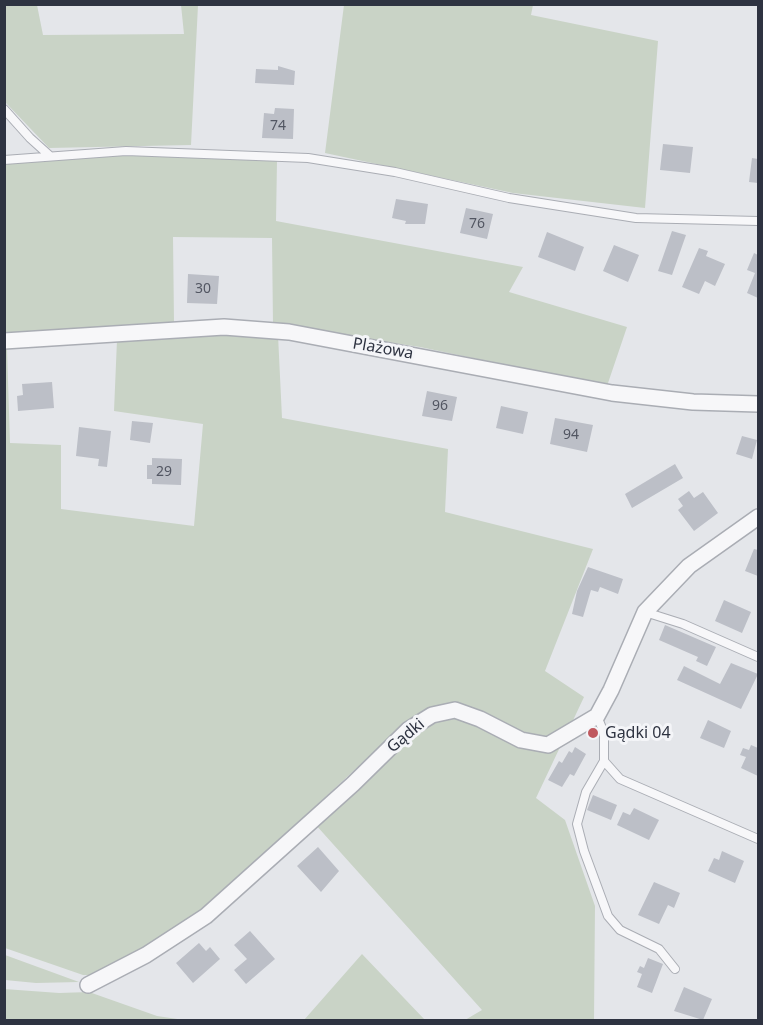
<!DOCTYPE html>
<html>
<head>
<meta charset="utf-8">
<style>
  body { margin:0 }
  #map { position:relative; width:763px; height:1025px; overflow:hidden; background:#e4e6ea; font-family:"Noto Sans",sans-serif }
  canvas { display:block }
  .frame { position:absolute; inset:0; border:6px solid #2e3341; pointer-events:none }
</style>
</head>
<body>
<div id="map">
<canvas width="763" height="1025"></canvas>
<div class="frame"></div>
</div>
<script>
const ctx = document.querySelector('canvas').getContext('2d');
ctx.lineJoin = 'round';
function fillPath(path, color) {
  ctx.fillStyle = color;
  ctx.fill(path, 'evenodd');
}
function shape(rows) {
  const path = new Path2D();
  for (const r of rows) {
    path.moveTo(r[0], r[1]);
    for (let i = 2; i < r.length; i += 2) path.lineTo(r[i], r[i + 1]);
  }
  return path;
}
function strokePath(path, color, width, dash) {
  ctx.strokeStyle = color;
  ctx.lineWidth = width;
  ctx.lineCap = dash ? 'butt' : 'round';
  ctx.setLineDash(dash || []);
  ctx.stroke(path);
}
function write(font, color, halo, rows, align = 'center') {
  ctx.font = font + ' "Noto Sans",sans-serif';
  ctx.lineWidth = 6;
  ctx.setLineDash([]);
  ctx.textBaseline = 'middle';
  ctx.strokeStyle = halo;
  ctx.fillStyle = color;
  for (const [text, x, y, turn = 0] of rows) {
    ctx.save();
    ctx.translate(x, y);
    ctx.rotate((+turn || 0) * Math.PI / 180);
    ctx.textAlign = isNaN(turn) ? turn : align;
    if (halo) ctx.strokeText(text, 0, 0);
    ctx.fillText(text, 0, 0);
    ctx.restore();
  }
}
fillPath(shape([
  [4,5,37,5,43,35,184,34,181,5,198,5,191,145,49,148,5,102],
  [344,5,533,5,531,15,658,41,645,208,513,193,325,153],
  [145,154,266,157,277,161,276,221,523,267,509,292,627,327,607,386,420,347,273,325,272,238,173,237,174,322,5,334,5,164],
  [218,333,278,335,282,418,448,449,445,512,593,549,545,671,584,697,568,731,538,740,486,717,427,711,406,722,202,912,136,955,91,975,83,975,5,948,5,349,7,349,10,443,61,445,61,509,194,526,203,424,114,411,117,340],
  [442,718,460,718,521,748,541,749,561,745,536,798,565,820,595,906,594,1020,465,1020,482,1010,315,824,400,744,423,727],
  [362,954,425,1020,304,1020],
  [5,955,79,982,36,983,5,980],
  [4,989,59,993,89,992,157,1016,184,1020,5,1020]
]), '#c9d3c6');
fillPath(shape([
  [278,66,295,71,294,85,255,83,256,69,278,70],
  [275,108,294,109,293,139,262,138,264,113,274,114],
  [663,144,693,147,690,173,660,170],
  [752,158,758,159,758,183,749,182],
  [396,199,428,204,425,224,405,224,406,221,392,218],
  [466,208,493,214,487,239,460,233],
  [672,231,686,235,672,275,658,271],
  [547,232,584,247,575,271,538,257],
  [614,245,639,255,628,282,603,271],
  [699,248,708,251,706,256,725,264,715,286,705,281,699,294,682,287],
  [754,253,758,255,758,298,747,293,755,273,747,270],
  [188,274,219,276,217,304,187,303],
  [52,382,54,408,18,411,17,396,23,395,22,384],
  [427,391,457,397,452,421,422,416],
  [501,406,528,412,523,434,496,428],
  [555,418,593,425,587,452,550,444],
  [132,421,153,423,150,443,130,440],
  [79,427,111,431,107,467,98,466,99,459,76,456],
  [742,436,757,440,752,459,736,454],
  [152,458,182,459,181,485,152,484,152,479,147,479,147,465,152,465],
  [675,464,683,478,632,508,625,494],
  [689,491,694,498,703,492,718,513,694,531,678,510,683,506,678,499],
  [754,549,758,550,758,576,745,571],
  [588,567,623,579,618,594,600,587,598,592,591,590,583,617,572,614,577,591],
  [724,600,751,612,742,633,715,621],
  [665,625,716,647,707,666,696,661,698,657,659,640],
  [731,663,758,674,741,709,677,680,684,666,720,684],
  [708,720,731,731,724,748,700,738],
  [751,745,758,748,758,776,741,768,746,757,740,755,743,748,749,750],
  [575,747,586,754,574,776,570,774,562,787,548,780,559,761,562,763,569,751,572,753],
  [593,795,617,805,611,820,587,810],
  [634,808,659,820,649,840,617,825,623,812,630,815],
  [318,847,339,871,321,892,297,866],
  [722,851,744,861,735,883,708,871,714,858,719,860],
  [654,882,680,893,674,908,668,905,659,924,638,915],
  [250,931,275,959,246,984,234,970,247,959,234,945],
  [199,943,206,951,210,947,220,959,193,983,176,963],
  [648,958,663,964,652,993,637,987,642,974,637,972,640,966,644,968],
  [684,987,712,999,703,1020,674,1011]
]), '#bcbfc7');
const lane = shape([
  [4,109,30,138,50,156],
  [4,160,126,151,308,158,395,172,509,198,636,218,758,221],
  [645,612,683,624,758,657],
  [597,716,604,733,604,761,620,779,758,839],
  [604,761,586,792,577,824,584,851,608,916,620,930,659,949,675,969]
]);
const street = shape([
  [4,341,224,327,289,332,612,393,693,402,758,404],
  [88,985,146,955,206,916,353,784,408,730,432,715,455,710,480,719,521,740,548,745,597,716,611,690,645,612,689,566,758,517]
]);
strokePath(lane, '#aaadb4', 10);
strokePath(street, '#aaadb4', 18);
strokePath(lane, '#f7f7f9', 8);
strokePath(street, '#f7f7f9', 15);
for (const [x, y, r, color] of [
  [593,733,6,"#c0595f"]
]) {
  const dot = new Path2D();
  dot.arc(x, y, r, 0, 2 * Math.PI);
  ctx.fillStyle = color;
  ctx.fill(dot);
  strokePath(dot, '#f4f5f8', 2);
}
write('14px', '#525662', null, [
  ["74",278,126],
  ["76",477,224],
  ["30",203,289],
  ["96",440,406],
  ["94",571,435],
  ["29",164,472]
]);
write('16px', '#2e3341', '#f4f5f8', [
  ["Plażowa",383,349,10],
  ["Gądki",406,736,-40]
]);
write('16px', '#2e3341', '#f4f5f8', [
  ["Gądki 04",605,733]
], 'left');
</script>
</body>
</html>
